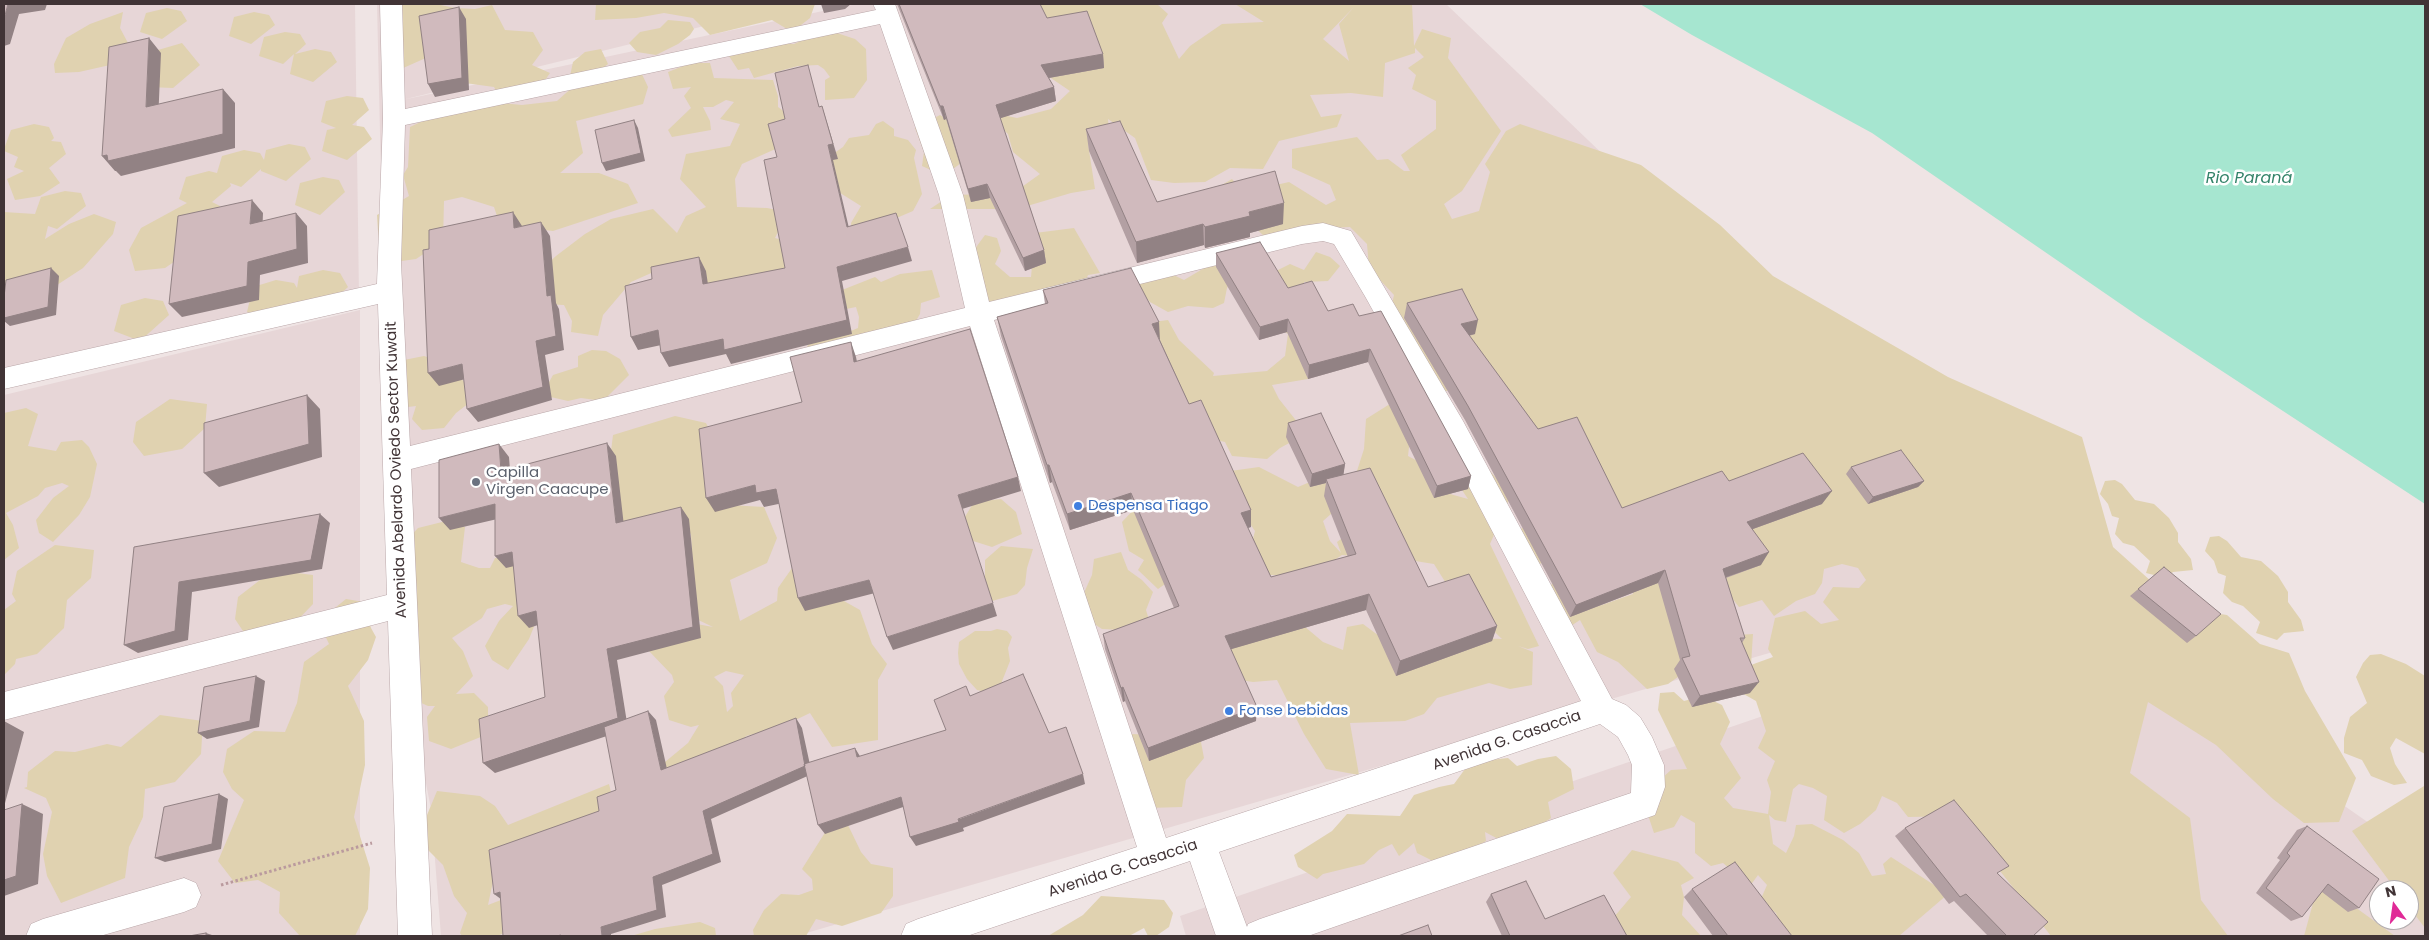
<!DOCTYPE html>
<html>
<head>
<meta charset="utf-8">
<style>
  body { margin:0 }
  #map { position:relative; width:2429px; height:940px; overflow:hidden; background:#efe4e4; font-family:Poppins,sans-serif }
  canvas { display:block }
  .frame { position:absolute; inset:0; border:5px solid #413436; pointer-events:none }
  .north { position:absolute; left:2369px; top:880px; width:50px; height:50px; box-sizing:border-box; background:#fff; border:1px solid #b3aeaf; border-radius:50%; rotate:346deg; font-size:14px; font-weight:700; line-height:20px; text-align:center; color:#413436 }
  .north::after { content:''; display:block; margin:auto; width:18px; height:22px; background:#e02a97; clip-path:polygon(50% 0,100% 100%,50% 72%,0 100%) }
</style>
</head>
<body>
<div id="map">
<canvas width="2429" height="940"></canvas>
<div class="frame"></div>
<div class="north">N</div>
</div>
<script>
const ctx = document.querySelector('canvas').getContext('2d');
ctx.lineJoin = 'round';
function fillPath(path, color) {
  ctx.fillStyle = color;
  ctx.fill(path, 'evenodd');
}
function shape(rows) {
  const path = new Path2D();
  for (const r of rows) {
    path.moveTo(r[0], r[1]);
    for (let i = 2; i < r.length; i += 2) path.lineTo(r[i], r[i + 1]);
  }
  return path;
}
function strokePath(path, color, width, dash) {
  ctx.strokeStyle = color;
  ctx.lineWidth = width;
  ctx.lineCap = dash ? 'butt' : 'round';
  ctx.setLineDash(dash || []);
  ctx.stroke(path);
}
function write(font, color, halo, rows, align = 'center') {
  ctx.font = font + ' Poppins,sans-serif';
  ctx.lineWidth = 5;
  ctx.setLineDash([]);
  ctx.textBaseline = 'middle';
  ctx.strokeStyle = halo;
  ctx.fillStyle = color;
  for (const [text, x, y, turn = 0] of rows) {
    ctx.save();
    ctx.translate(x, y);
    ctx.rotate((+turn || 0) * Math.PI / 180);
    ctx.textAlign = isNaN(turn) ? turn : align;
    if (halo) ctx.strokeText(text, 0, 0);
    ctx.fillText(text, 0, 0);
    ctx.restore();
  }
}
fillPath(shape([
  [4,4,355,4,359,297,4,373],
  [377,4,794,4,402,100,856,4,1446,4,2041,574,796,936,441,936,431,809,391,605],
  [360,310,360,936,4,936,4,395],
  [2066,612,2425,862,2425,936,1186,936,1180,916],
  [2379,890,2409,890,2409,920,2379,920]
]), '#e7d6d7');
fillPath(shape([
  [396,4,436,4,455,8,475,9,492,5,505,30,533,32,543,50,532,65,550,73,541,86,500,97,494,87,465,83,437,53,401,69],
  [596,4,815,4,810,18,792,32,772,20,710,35,693,18,664,13,636,18,595,20],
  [993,4,1157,4,1168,14,1162,23,1179,59,1190,46,1222,24,1264,22,1235,4,1412,4,1414,46,1422,29,1451,38,1448,58,1501,131,1462,191,1444,204,1452,219,1479,211,1490,172,1485,164,1506,131,1520,124,1641,165,1720,225,1773,276,1948,377,2082,437,2113,547,2181,608,2227,615,2260,644,2289,653,2305,691,2356,778,2339,822,2304,823,2273,799,2216,745,2148,702,2130,773,2190,818,2201,900,2228,936,2051,936,1957,816,1908,817,1897,803,1882,796,1876,810,1860,824,1844,833,1824,820,1827,796,1813,788,1799,784,1793,789,1786,822,1775,820,1769,815,1773,844,1786,853,1794,836,1796,825,1812,824,1843,840,1859,853,1872,876,1886,874,1883,864,1891,857,1948,894,1899,936,1782,936,1776,913,1760,901,1767,885,1758,875,1750,886,1723,863,1711,866,1695,853,1695,823,1681,815,1674,827,1654,833,1647,812,1661,779,1671,770,1687,769,1658,710,1660,693,1674,692,1684,701,1703,696,1722,705,1730,722,1720,744,1741,778,1724,798,1733,808,1768,814,1771,792,1767,780,1775,761,1758,748,1766,731,1756,701,1733,688,1737,635,1753,634,1751,665,1773,657,1768,649,1775,618,1805,611,1821,624,1839,620,1823,602,1833,587,1859,588,1866,580,1858,568,1842,564,1824,569,1822,583,1815,594,1796,601,1774,616,1762,600,1739,607,1724,588,1702,660,1668,684,1647,689,1618,662,1597,652,1580,620,1560,633,1532,608,1556,579,1580,609,1602,605,1633,594,1604,538,1550,563,1529,564,1514,548,1521,529,1545,508,1479,377,1442,393,1412,420,1408,456,1446,476,1450,494,1468,499,1458,484,1484,464,1511,495,1490,544,1539,646,1528,649,1518,646,1533,652,1532,685,1510,689,1489,683,1437,698,1424,714,1405,721,1350,723,1359,775,1326,769,1304,734,1277,680,1253,682,1233,679,1227,647,1279,605,1323,642,1343,650,1347,627,1363,624,1398,650,1476,638,1502,639,1449,588,1434,564,1409,560,1342,555,1324,567,1305,575,1269,575,1250,551,1255,531,1216,473,1259,467,1298,487,1324,476,1348,499,1323,521,1330,541,1341,553,1337,542,1353,530,1356,474,1364,449,1366,419,1393,402,1389,317,1394,295,1369,268,1367,244,1350,227,1329,228,1266,238,1215,189,1232,179,1247,197,1267,187,1289,182,1326,205,1336,200,1330,185,1292,168,1292,149,1357,137,1377,160,1388,159,1404,171,1410,171,1401,155,1436,129,1436,101,1412,89,1416,75,1408,68,1424,57,1415,48,1415,53,1385,63,1383,97,1351,93,1310,95,1321,117,1342,114,1337,127,1279,141,1263,169,1230,168,1205,182,1174,183,1151,180,1135,138,1108,119,1110,142,1088,144,1095,189,1071,193,1017,209,930,209,951,195,992,194,1019,189,1040,174,1013,152,1008,134,995,122,970,156,944,176,922,166,924,152,915,128,940,115,962,128,997,114,1017,118,1051,109,1070,91,1042,72],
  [1354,7,1339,24,1349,61,1323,39],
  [167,8,181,11,187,21,162,39,140,32,146,13],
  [123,12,120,28,128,43,110,65,79,72,55,73,54,64,66,38,90,24],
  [254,12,269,15,275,25,251,44,229,36,234,17],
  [668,20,690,22,694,29,690,35,678,44,656,55,637,52,629,43,640,32,660,28],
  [285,32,300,34,306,44,295,54,315,49,331,52,337,62,313,82,290,74,294,54,283,64,259,56,264,37],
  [834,32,855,39,866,49,867,80,854,98,825,100,825,80,830,77,824,69,818,65,798,66,754,78,749,68,738,70,729,56,770,44,794,44,816,34],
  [182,43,200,65,173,88,148,87,158,50],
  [601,49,608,64,593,76,570,76,573,62,585,52],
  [691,63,710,63,714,78,773,80,778,96,778,107,786,113,791,142,742,164,735,179,737,207,767,208,788,212,775,238,811,247,837,248,723,295,667,266,631,282,603,315,598,336,571,332,572,321,564,305,544,304,540,271,556,256,585,234,611,219,653,209,677,233,686,216,706,207,680,179,686,154,730,146,740,124,720,119,734,102,726,100,713,107,703,107,710,121,711,130,672,137,668,130,691,108,684,96,691,87,673,89,668,72],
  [640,70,648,87,643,104,576,121,583,153,560,173,599,173,628,184,638,203,553,231,504,225,497,216,494,207,462,197,444,201,443,241,416,259,380,264,377,215,409,196,403,175,408,167,410,127,431,117,491,102,522,105,557,101,575,85],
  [347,96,363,98,369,110,352,125,364,127,372,139,347,160,322,151,327,130,336,128,321,122,326,101],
  [883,121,894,129,894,136,908,140,916,150,914,158,922,194,913,211,852,237,851,223,861,206,829,186,830,156,843,147,849,138,869,135,876,124],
  [34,124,49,127,54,138,51,141,61,142,66,154,49,168,60,183,40,196,15,200,7,179,24,171,14,167,18,157,4,151,4,149,11,130],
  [289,144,305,147,311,159,286,181,261,171,261,169,241,187,230,183,231,186,212,202,220,206,217,218,190,251,165,268,135,271,129,250,141,228,187,203,179,199,186,177,209,171,217,173,222,156,244,150,260,153,264,160,266,150],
  [323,177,339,180,345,192,320,215,295,205,300,183],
  [65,191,81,193,86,206,57,229,48,226,45,239,69,224,94,214,116,222,113,234,83,268,57,285,4,298,4,212,35,214,41,197],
  [1074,228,1100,273,1088,275,1084,285,1010,312,972,292,966,261,985,235,997,238,1001,251,995,264,1010,277,1031,277,1035,233],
  [1316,252,1330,257,1340,266,1328,281,1304,282,1305,301,1324,366,1308,379,1272,385,1279,399,1302,428,1293,441,1280,448,1267,459,1232,456,1225,442,1180,432,1146,323,1168,320,1179,340,1214,373,1213,376,1267,371,1285,356,1288,334,1264,317,1276,271,1290,264,1304,270],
  [1211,264,1236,271,1227,288,1224,303,1213,308,1188,306,1168,312,1150,302,1128,277,1163,270,1184,280],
  [323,270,340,273,348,287,321,312,296,302,273,323,247,312,253,287,276,280,294,283,297,288,299,276],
  [932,270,940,297,921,303,920,314,906,337,806,348,811,341,846,333,858,328,859,317,856,307,846,309,837,292,875,277,881,282,900,274],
  [145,298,163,301,169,315,140,341,114,331,121,305],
  [592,350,606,351,620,359,629,375,603,401,581,398,568,401,542,395,553,375,578,367,578,356],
  [424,356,442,362,469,386,469,403,456,413,444,428,422,430,412,419,416,406,392,409,380,400,383,378,404,360],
  [170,399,207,404,205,428,182,449,144,456,133,442,136,422],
  [26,408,38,414,28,446,56,451,61,442,82,440,89,447,97,464,90,497,79,515,53,542,39,533,36,520,53,498,69,486,62,483,45,488,38,496,6,513,13,525,19,548,4,560,4,413],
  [675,416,706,423,711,433,703,472,729,505,764,507,777,538,767,563,730,580,740,621,777,601,778,588,797,561,835,596,860,610,872,644,887,664,878,680,878,740,832,747,810,713,781,727,746,736,723,777,665,780,665,762,688,743,699,725,691,727,669,720,664,696,674,682,672,675,648,650,686,622,713,627,667,605,693,571,691,534,676,523,649,542,604,508,613,435],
  [726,671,744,675,731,693,733,706,727,712,723,686,714,677],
  [2115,480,2122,484,2135,500,2154,504,2169,518,2178,533,2178,542,2191,559,2193,570,2173,572,2166,578,2146,573,2150,561,2134,546,2123,543,2115,534,2119,518,2112,516,2108,504,2100,494,2105,481],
  [1001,499,1016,512,1022,534,992,547,970,540,963,520,974,502],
  [1141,502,1172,579,1158,589,1138,570,1144,560,1129,551,1122,522],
  [450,520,465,527,461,562,479,568,490,568,495,558,516,555,537,619,529,639,508,670,492,660,485,646,499,621,513,606,505,604,487,609,482,618,452,638,463,651,473,676,456,694,474,693,488,707,488,734,451,749,429,741,427,717,435,706,428,706,404,695,398,614,386,577,392,556,418,528],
  [2219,536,2227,541,2241,557,2261,561,2278,576,2288,592,2288,602,2301,620,2304,631,2284,633,2277,640,2256,633,2260,622,2243,606,2232,602,2223,593,2226,576,2218,573,2214,561,2205,551,2210,537],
  [55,545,94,550,91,578,67,600,64,628,37,654,16,659,15,664,4,675,4,610,16,601,12,594,17,571],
  [1001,546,1033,549,1027,568,1025,585,1017,594,992,601,985,579,985,560],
  [1121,552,1128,570,1142,580,1153,592,1146,610,1150,623,1122,630,1102,629,1085,618,1078,606,1092,575,1094,559],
  [273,570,313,575,313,604,289,629,247,637,235,619,238,597],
  [346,599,364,602,371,628,376,637,368,660,348,686,364,721,365,765,354,817,370,868,368,909,355,936,300,936,279,913,280,892,258,880,235,883,218,861,244,800,232,789,223,772,227,749,254,731,285,732,297,703,304,662,329,644,323,631,325,616],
  [997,629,1007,631,1012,637,1008,648,1010,661,997,694,977,690,967,679,959,664,958,653,959,642,975,631,991,631],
  [2381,654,2406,664,2425,676,2425,754,2396,738,2390,748,2395,764,2407,783,2394,785,2371,776,2362,760,2344,753,2344,738,2350,717,2367,703,2356,677,2363,663,2370,655],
  [160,715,203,721,201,754,175,782,145,789,143,817,129,847,125,878,61,903,47,876,43,854,52,812,46,798,24,788,27,787,28,772,55,751,75,752,107,744,121,747],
  [1131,734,1200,737,1204,758,1186,780,1182,807,1148,808],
  [1556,756,1571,769,1574,789,1548,802,1551,818,1533,830,1502,841,1485,832,1486,841,1468,852,1437,863,1417,853,1414,843,1399,856,1392,844,1379,850,1364,864,1323,874,1317,879,1298,867,1294,855,1332,831,1347,814,1400,816,1414,795,1439,787,1454,784,1465,769,1490,760,1508,758,1517,766,1538,759],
  [609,784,617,817,499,853,488,905,537,886,504,933,497,936,462,936,460,933,467,913,454,896,443,865,417,839,437,791,480,796,495,806,508,825],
  [2424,786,2425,786,2425,928,2409,907,2409,890,2396,890,2352,831],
  [848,825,861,852,871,864,893,868,893,896,881,913,842,926,816,919,806,936,754,936,753,930,764,910,781,894,799,895,813,890,812,879,802,869,826,831],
  [1632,850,1678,862,1694,878,1681,885,1684,897,1682,915,1701,936,1608,936,1614,917,1631,897,1613,873],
  [2319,881,2395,936,2304,936],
  [1101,896,1164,900,1173,913,1169,927,1156,936,1148,936,1144,928,1129,936,1048,936,1083,915],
  [700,922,715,928,716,936,631,936,655,929]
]), '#e0d2b0');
fillPath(shape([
  [1640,4,2425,4,2425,504,2141,318,1872,133,1692,35]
]), '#a6e6d0');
const minor = shape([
  [380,4,402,4,405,109,876,10,873,4,895,4,963,195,989,302,1302,226,1323,223,1351,231,1463,421,1612,699,1626,705,1640,717,1652,737,1664,765,1665,787,1655,815,1308,936,1216,936,1190,861,967,936,901,936,906,924,918,919,1137,847,970,326,411,469,432,936,398,936,388,621,4,720,4,692,387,595,378,304,4,389,4,368,377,284,383,119,380,4],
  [880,24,939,195,965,308,410,446,401,263,405,125,880,24],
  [1323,241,1334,244,1366,298,1443,437,1581,701,1166,838,994,320,1302,244,1323,241],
  [1600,724,1618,737,1628,755,1632,765,1631,793,1260,919,1248,924,1247,927,1219,852,1600,724],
  [184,878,196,883,201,895,196,907,184,912,100,936,26,936,31,924,43,919,184,878]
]);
strokePath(minor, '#baa7a9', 1);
strokePath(shape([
  [221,885,372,843]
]), '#ba9a9e', 3, [2.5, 2.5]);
fillPath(minor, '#fff');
fillPath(shape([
  [897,4,1040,4,1047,18,1103,54,1104,68,1049,78,1054,87,1056,101,1000,118,1044,250,1046,263,1025,271,990,198,971,202,946,119,944,120],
  [1086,129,1157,202,1283,224,1250,233,1250,237,1205,248,1204,245,1137,263,1089,151],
  [1216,253,1288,288,1328,311,1359,316,1471,476,1468,489,1434,498,1368,362,1308,379,1287,332,1259,340,1216,267],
  [1043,290,1160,340,1189,404,1251,510,1251,527,1248,528,1271,577,1348,557,1324,496,1326,483,1310,487,1286,437,1288,423,1345,464,1343,475,1428,587,1497,626,1492,641,1396,676,1366,610,1231,649,1256,721,1149,761,1125,701,1123,702,1105,649,1103,634,1174,608,1133,510,1070,530,1052,482,1050,483,1001,336,997,317,1045,304],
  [1407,303,1475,334,1469,336,1538,429,1622,508,1729,481,1822,504,1753,529,1761,565,1726,578,1745,638,1742,643,1750,693,1692,707,1674,669,1680,660,1658,583,1570,617,1465,420,1404,318],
  [1851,467,1924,481,1918,487,1868,504,1846,474],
  [2164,567,2196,636,2187,643,2130,596],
  [2307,826,2359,908,2348,912,2322,892,2302,917,2291,921,2256,893,2280,860,2277,858,2297,830],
  [1905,828,1997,873,2033,936,1988,936,1954,901,1949,904,1895,836],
  [1692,889,1792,936,1713,936,1684,897],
  [1491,894,1545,919,1627,936,1502,936,1486,902]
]), '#b3a0a3');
fillPath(shape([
  [8,4,47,4,45,10,19,14,10,44,4,46,4,19],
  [821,4,851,4,845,9,824,13],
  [459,7,466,19,469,90,435,97,428,84],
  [149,38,161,53,158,122,146,107],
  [1103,54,1104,68,1043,79,1041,65],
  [1054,87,1056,101,998,119,996,105],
  [223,89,235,103,235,148,121,176,116,171,115,171,102,156],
  [822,106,838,159,833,160,852,241,847,227,828,145],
  [940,106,943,106,946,119,944,120],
  [634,120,638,128,645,161,606,171,602,163],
  [987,184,990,198,971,202,968,189],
  [252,200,263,213,262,238,250,224],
  [1284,203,1283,224,1250,233,1250,237,1205,248,1205,227,1249,212],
  [513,212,522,226,514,228],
  [296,213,307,226,308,263,260,275,259,300,182,317,169,304,248,262],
  [541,222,550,236,556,303,559,309,564,350,545,355,552,400,478,422,467,409,536,341,547,296],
  [1203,224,1204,245,1137,263,1136,242],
  [908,247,912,261,842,281,852,334,731,364,726,354,669,367,661,353,837,267],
  [1044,250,1046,263,1025,271,1023,258],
  [699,257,706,271,710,298,703,284],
  [51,268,59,276,56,315,10,326,4,321,4,318],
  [1288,319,1287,332,1259,340,1260,327],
  [1478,320,1475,334,1457,338,1461,324],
  [1159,322,1160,341,1152,324],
  [658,330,666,344,638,350,631,337],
  [851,342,856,357,860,377,854,362],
  [1370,349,1368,362,1308,379,1309,365],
  [462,364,473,377,439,386,428,373],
  [307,395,320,409,322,457,219,487,204,473],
  [607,443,616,456,625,535,616,523],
  [499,444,509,457,511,483,501,471],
  [1345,464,1343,478,1326,479,1326,483,1310,487,1312,474],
  [1047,465,1049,465,1052,482,1050,483],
  [1471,476,1468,489,1434,498,1437,486],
  [1018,477,1021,491,962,509,958,495],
  [1924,481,1918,487,1868,504,1873,497],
  [755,485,776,489,783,503,764,507,760,500,715,512,706,498],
  [1832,491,1822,504,1739,534,1747,522],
  [1131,493,1133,510,1070,530,1067,514],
  [495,504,506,517,450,530,439,518],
  [681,507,689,519,701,638,617,660,628,729,495,773,483,763,607,649],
  [1251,510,1251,527,1240,530,1241,513],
  [320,514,330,523,322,569,192,592,188,640,138,653,124,645,179,582],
  [512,552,523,564,506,568,495,556],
  [1769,552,1761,565,1715,581,1723,569],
  [1665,570,1658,583,1570,617,1576,605],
  [869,580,875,593,805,611,798,598],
  [1369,594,1366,610,1225,651,1225,636],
  [993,603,997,616,893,650,887,637],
  [536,611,547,622,529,628,518,616],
  [1497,626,1492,641,1396,676,1400,661],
  [256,676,265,681,259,727,207,739,198,733],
  [1759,682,1750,693,1692,707,1700,696],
  [1123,687,1125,701,1123,702,1121,688],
  [1257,707,1256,721,1149,761,1148,748],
  [648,711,656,720,669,778,661,770],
  [796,718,802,728,812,774,711,819,721,862,662,885,666,917,611,934,611,936,602,936,601,927,653,877,703,811],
  [4,721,24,732,4,807],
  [855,748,861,758,857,757],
  [1083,774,1085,784,963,828,964,831,916,846,910,837],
  [219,794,228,799,221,849,165,862,155,858],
  [901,797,906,806,825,834,818,825],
  [22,804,43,814,38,884,4,896,4,880],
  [500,892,505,902,494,894],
  [206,933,215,936,206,936]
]), '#928284');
const building = shape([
  [4,4,8,4,4,19,4,4],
  [899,4,1040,4,1047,18,1087,11,1103,54,1041,65,1054,87,996,105,1044,250,1023,258,987,184,968,189,943,106,940,106,899,4],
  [459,7,462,78,428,84,419,16,459,7],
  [149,38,146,107,223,89,223,134,108,161,107,155,102,156,109,47,149,38],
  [808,65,819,107,822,106,833,144,828,145,847,227,896,213,908,247,837,267,847,320,724,350,723,339,661,353,658,330,631,337,625,286,652,279,651,267,699,257,703,284,785,268,764,160,777,157,768,124,785,119,775,73,808,65],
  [634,120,641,153,602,163,595,130,634,120],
  [1120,121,1157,202,1275,171,1284,203,1249,212,1250,216,1205,227,1203,224,1136,242,1086,129,1120,121],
  [252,200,250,224,296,213,297,249,248,262,247,286,169,304,178,216,252,200],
  [513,212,514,228,541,222,547,296,551,295,556,336,536,341,543,387,467,409,462,364,428,373,423,250,429,249,429,230,513,212],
  [1260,242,1288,288,1312,281,1328,311,1353,304,1359,316,1381,311,1471,476,1437,486,1370,349,1309,365,1288,319,1260,327,1216,253,1260,242],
  [51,268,48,307,4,318,4,297,6,280,51,268],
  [1131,268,1159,322,1152,324,1189,404,1201,400,1251,510,1241,513,1271,577,1356,554,1326,479,1370,468,1428,587,1469,574,1497,626,1400,661,1369,594,1225,636,1257,707,1148,748,1123,687,1121,688,1103,634,1179,606,1131,493,1067,514,1049,465,1047,465,997,317,1048,303,1043,290,1131,268],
  [1462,289,1478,320,1461,324,1538,429,1577,417,1622,508,1722,471,1729,481,1803,453,1832,491,1747,522,1769,552,1723,569,1745,638,1740,638,1759,682,1700,696,1682,658,1690,656,1665,570,1576,605,1468,406,1407,303,1462,289],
  [970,329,1018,477,958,495,993,603,887,637,869,580,798,598,776,489,756,493,755,485,706,498,699,429,802,402,790,357,851,342,854,362,970,329],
  [307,395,309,444,204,473,204,423,307,395],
  [1321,413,1345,464,1312,474,1288,423,1321,413],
  [607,443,616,523,681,507,693,627,607,649,618,718,483,763,479,719,545,697,536,611,518,616,512,552,495,556,495,504,439,518,439,460,499,444,501,471,607,443],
  [1901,450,1924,481,1873,497,1851,467,1901,450],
  [320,514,311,560,179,582,175,631,124,645,134,547,320,514],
  [2164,567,2221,614,2196,636,2138,589,2164,567],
  [1023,674,1049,733,1066,727,1083,774,958,819,959,822,910,837,901,797,818,825,804,764,855,748,857,757,946,730,934,700,966,686,970,696,1023,674],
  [256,676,250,721,198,733,204,687,256,676],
  [648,711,661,770,796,718,805,766,703,811,713,854,653,877,657,910,601,927,602,936,561,936,561,935,556,936,503,936,500,892,494,894,489,850,599,811,597,797,616,790,604,727,648,711],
  [219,794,212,844,155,858,164,807,219,794],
  [1954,800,2009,866,1997,873,2048,922,2033,936,2007,936,1966,894,1960,897,1905,828,1954,800],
  [22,804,16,876,4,880,4,810,22,804],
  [2307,826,2379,879,2359,908,2328,884,2302,917,2266,888,2290,856,2287,853,2307,826],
  [1735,862,1792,936,1728,936,1692,889,1735,862],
  [1526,881,1545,919,1604,895,1627,936,1510,936,1491,894,1526,881],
  [1428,925,1432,936,1398,936,1428,925],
  [206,933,206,936,189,936,206,933]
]);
fillPath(building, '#d0babd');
strokePath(building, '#928284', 1);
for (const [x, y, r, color] of [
  [476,482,5,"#6b7280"],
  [1078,506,5,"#3f7fe0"],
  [1229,711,5,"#3f7fe0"]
]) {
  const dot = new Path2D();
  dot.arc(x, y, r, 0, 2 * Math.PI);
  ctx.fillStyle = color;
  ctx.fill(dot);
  strokePath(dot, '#fff', 2);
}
write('15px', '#413436', '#fff', [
  ["Avenida Abelardo Oviedo Sector Kuwait",397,470,-92],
  ["Avenida G. Casaccia",1507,741,-19],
  ["Avenida G. Casaccia",1123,869,-18]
]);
write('15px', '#5b616d', '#fff', [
  ["Capilla",486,473],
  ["Virgen Caacupe",486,490]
], 'left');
write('15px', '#366cbe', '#fff', [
  ["Despensa Tiago",1088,506],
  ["Fonse bebidas",1239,711]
], 'left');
write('italic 16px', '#338369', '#fff', [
  ["Rio Paraná",2249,179]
]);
</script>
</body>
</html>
